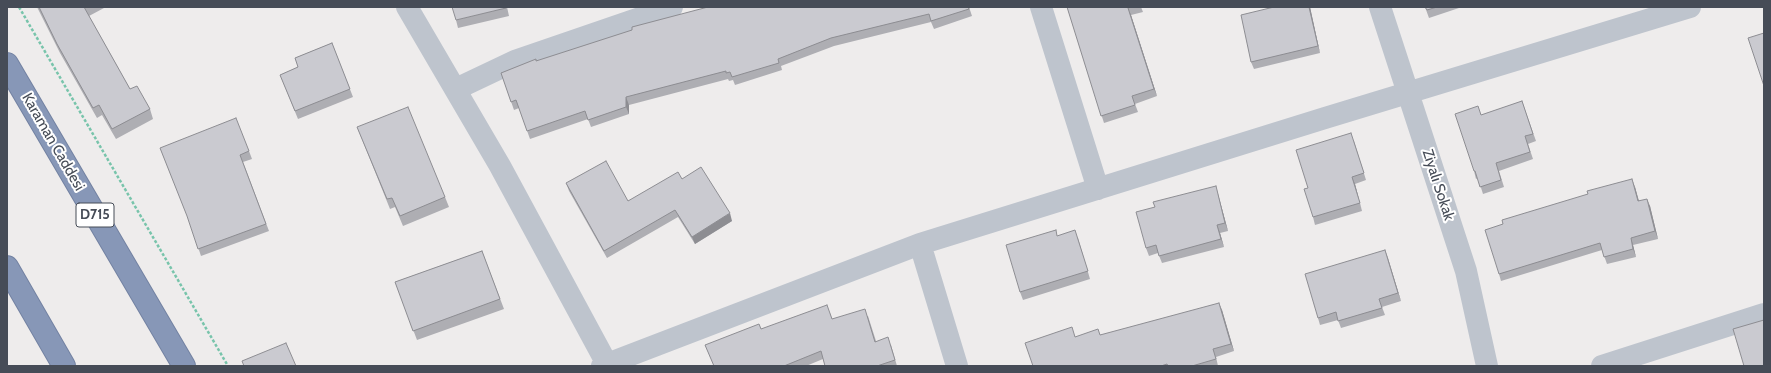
<!DOCTYPE html>
<html>
<head>
<meta charset="utf-8">
<style>
  body { margin:0 }
  #map { position:relative; width:1771px; height:373px; overflow:hidden; background:#eeecec; font-family:Cabin,sans-serif }
  canvas { display:block }
  .frame { position:absolute; inset:0; border:8px solid #464c57; pointer-events:none }
</style>
</head>
<body>
<div id="map">
<canvas width="1771" height="373"></canvas>
<div class="frame"></div>
</div>
<script>
const ctx = document.querySelector('canvas').getContext('2d');
ctx.lineJoin = 'round';
function shape(rows) {
  const path = new Path2D();
  for (const r of rows) {
    path.moveTo(r[0], r[1]);
    for (let i = 2; i < r.length; i += 2) path.lineTo(r[i], r[i + 1]);
  }
  return path;
}
function strokePath(path, color, width, dash) {
  ctx.strokeStyle = color;
  ctx.lineWidth = width;
  ctx.lineCap = dash ? 'butt' : 'round';
  ctx.setLineDash(dash || []);
  ctx.stroke(path);
}
function fillPath(path, color) {
  ctx.fillStyle = color;
  ctx.fill(path, 'evenodd');
}
function write(font, color, halo, rows, align = 'center') {
  ctx.font = font + ' Cabin,sans-serif';
  ctx.lineWidth = 4;
  ctx.setLineDash([]);
  ctx.textBaseline = 'middle';
  ctx.strokeStyle = halo;
  ctx.fillStyle = color;
  for (const [text, x, y, turn = 0] of rows) {
    ctx.save();
    ctx.translate(x, y);
    ctx.rotate((+turn || 0) * Math.PI / 180);
    ctx.textAlign = isNaN(turn) ? turn : align;
    if (halo) ctx.strokeText(text, 0, 0);
    ctx.fillText(text, 0, 0);
    ctx.restore();
  }
}
const highway = shape([
  [7,64,184,366],
  [7,267,64,366]
]);
strokePath(highway, '#7382a2', 24);
strokePath(shape([
  [19,7,228,366]
]), '#78c4ab', 2.5, [3, 2]);
strokePath(shape([
  [407,7,500,166,607,364],
  [1041,7,1098,189],
  [1380,7,1466,271,1487,366],
  [456,89,515,61,672,7],
  [920,244,957,366],
  [602,366,920,244,1325,118,1690,7],
  [1602,366,1764,314]
]), '#bec4cd', 22);
strokePath(highway, '#8797b7', 22);
fillPath(shape([
  [37,7,103,7,104,8,89,16,130,89,150,109,153,119,116,139,102,115,97,118,60,53],
  [507,7,509,16,458,28,456,20],
  [969,7,972,16,934,29,931,22,834,46,781,66,782,70,735,85,733,80,729,81,728,79,629,105,629,114,591,127,588,119,530,139,519,108,514,110,501,73,536,61],
  [1067,7,1141,7,1143,12,1131,15,1157,96,1135,104,1138,112,1104,123],
  [1310,7,1320,53,1254,69,1251,62],
  [1425,7,1462,7,1429,18],
  [332,43,353,97,298,119,280,75,298,67,295,58],
  [1522,101,1536,141,1528,144,1533,159,1499,171,1504,187,1483,194,1478,178,1476,179,1474,171,1482,115],
  [357,127,445,197,449,207,403,226,395,207,390,209],
  [1354,141,1366,180,1355,184,1362,211,1315,225,1313,217,1308,188],
  [160,148,249,151,252,159,243,162,269,231,201,256,189,220],
  [682,179,732,221,695,244,678,217,607,258,569,191,566,183,628,201],
  [1635,187,1639,201,1650,206,1658,239,1633,245,1636,257,1607,264,1602,250,1501,281,1499,274,1503,224],
  [1218,194,1228,231,1220,233,1224,247,1162,263,1158,253,1149,256,1146,248],
  [1058,236,1078,238,1090,279,1023,300,1020,292],
  [1385,250,1401,301,1382,307,1385,315,1341,328,1338,320,1320,325,1318,318],
  [482,251,504,309,417,340,395,282],
  [1222,310,1234,351,1216,357,1218,366,1033,366,1075,337,1100,335],
  [830,313,832,319,868,316,876,341,891,345,897,366,825,366,823,359,806,366,714,366,705,345,761,329]
]), '#aeaeb3');
fillPath(shape([
  [1309,7,1310,7,1320,53,1318,46],
  [1128,8,1131,15,1157,96,1154,89],
  [626,97,629,105,629,114,626,107],
  [1352,177,1355,184,1362,211,1360,203],
  [1632,179,1635,187,1641,209,1638,201],
  [1216,186,1218,194,1228,231,1225,223],
  [1647,199,1650,206,1658,239,1655,231],
  [730,213,732,221,695,244,692,237],
  [1217,225,1220,233,1224,247,1221,239],
  [1631,238,1633,245,1636,257,1633,249],
  [1385,250,1388,258,1401,301,1398,293],
  [1219,303,1222,310,1234,351,1231,344]
]), '#8d8d92');
const building = shape([
  [39,7,84,7,130,89,137,86,150,109,112,129,99,105,93,108,57,44,39,7],
  [452,7,506,7,506,8,456,20,452,7],
  [708,7,968,7,969,9,931,21,929,14,831,38,778,59,779,63,732,77,730,72,726,73,726,71,626,97,626,107,588,120,585,111,527,131,516,100,511,102,501,73,536,59,536,61,632,30,632,27,708,7],
  [1067,7,1131,7,1128,8,1154,89,1132,96,1135,105,1101,116,1067,7],
  [1274,7,1309,7,1318,46,1251,62,1241,15,1274,7],
  [1425,7,1437,7,1427,10,1425,7],
  [1764,33,1764,86,1748,38,1764,33],
  [332,43,350,89,295,111,280,75,298,67,295,58,332,43],
  [1522,101,1533,134,1525,136,1530,152,1496,163,1501,180,1480,187,1475,171,1474,171,1455,114,1478,106,1481,115,1522,101],
  [408,107,445,197,400,216,392,198,387,199,357,127,408,107],
  [236,118,249,151,240,155,266,224,198,249,187,216,160,148,236,118],
  [1351,133,1364,173,1352,177,1360,203,1313,217,1304,189,1308,188,1296,150,1351,133],
  [606,161,628,201,678,172,682,179,701,167,730,213,692,237,675,210,604,251,566,183,606,161],
  [1632,179,1638,201,1647,199,1655,231,1631,238,1633,249,1604,257,1600,243,1499,274,1485,230,1503,224,1502,220,1588,194,1587,191,1632,179],
  [1216,186,1225,223,1217,225,1221,239,1159,256,1156,245,1146,248,1136,212,1155,207,1153,202,1216,186],
  [1056,230,1057,236,1075,230,1088,271,1020,292,1006,245,1056,230],
  [1385,250,1398,293,1379,299,1382,308,1338,321,1336,312,1318,318,1305,274,1385,250],
  [482,251,500,299,413,331,395,282,482,251],
  [1219,303,1231,344,1213,349,1216,359,1192,366,1168,366,1167,364,1161,366,1033,366,1025,343,1072,327,1075,337,1098,329,1100,335,1219,303],
  [827,305,832,319,865,309,875,342,888,337,895,360,877,366,825,366,821,351,784,366,714,366,705,345,759,324,761,329,827,305],
  [1764,320,1764,366,1744,366,1733,329,1764,320],
  [286,343,296,366,244,366,242,361,286,343]
]);
fillPath(building, '#cacad0');
strokePath(building, '#8d8d92', 1);
for (const [x, y, w] of [
  [95,215,38]
]) {
  const box = new Path2D();
  box.roundRect(x - w / 2, y - 12, w, 24, 3);
  ctx.fillStyle = '#fff';
  ctx.fill(box);
  strokePath(box, '#464c57', 1);
}
write('bold 14px', '#464c57', null, [
  ["D715",95,215]
]);
write('15px', '#464c57', '#fff', [
  ["Karaman Caddesi",53,142,60],
  ["Ziyalı Sokak",1438,185,72]
]);
</script>
</body>
</html>
